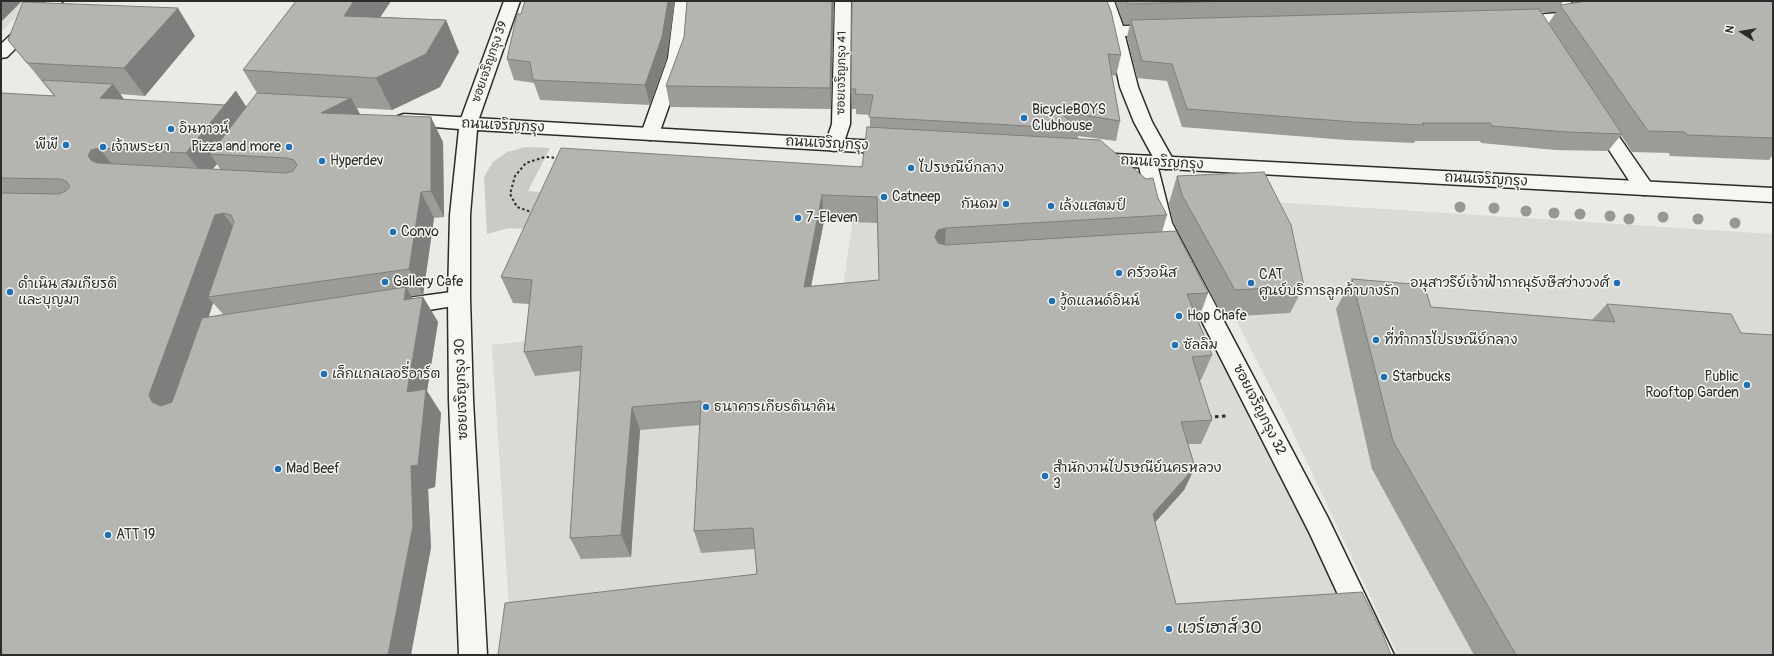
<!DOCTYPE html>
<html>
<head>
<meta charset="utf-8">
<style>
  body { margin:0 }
  #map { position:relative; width:1774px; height:656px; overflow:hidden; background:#eaeae6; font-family:Pangolin,sans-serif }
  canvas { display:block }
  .frame { position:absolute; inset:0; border:2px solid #2b2b2b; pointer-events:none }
  .north { position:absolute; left:1722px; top:12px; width:40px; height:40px; -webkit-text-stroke:3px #f6f6f2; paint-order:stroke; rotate:282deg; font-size:11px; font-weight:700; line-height:16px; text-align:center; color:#2b2b2b }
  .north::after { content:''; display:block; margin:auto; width:14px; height:18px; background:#2b2b2b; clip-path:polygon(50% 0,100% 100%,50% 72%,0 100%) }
</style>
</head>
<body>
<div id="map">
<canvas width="1774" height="656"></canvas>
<div class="frame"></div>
<div class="north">N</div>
</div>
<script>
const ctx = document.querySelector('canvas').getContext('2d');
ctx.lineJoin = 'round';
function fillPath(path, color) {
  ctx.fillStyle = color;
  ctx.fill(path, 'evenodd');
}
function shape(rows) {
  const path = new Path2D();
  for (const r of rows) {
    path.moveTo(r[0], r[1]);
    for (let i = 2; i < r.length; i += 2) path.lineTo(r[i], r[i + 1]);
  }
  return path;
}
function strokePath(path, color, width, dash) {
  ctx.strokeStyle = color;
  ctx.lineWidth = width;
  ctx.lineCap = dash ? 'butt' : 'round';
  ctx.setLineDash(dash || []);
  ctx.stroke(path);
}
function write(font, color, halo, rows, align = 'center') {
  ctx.font = font + ' Pangolin,"Playpen Sans Thai",sans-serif';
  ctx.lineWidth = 3;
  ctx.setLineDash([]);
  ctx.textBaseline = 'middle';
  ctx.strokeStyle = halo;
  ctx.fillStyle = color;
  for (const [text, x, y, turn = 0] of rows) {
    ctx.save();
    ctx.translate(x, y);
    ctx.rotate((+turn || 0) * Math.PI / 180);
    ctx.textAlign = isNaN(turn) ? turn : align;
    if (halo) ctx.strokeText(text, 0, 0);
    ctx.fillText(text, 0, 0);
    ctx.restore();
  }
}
fillPath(shape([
  [1,1,33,1,1,32],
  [860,165,1129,184,1348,611,512,655,492,345,841,304],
  [1181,196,1773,234,1773,655,1398,655,1288,422,1234,316]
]), '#dadad6');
fillPath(shape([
  [526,147,550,148,528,191,561,194,545,230,509,228,487,234,484,177,493,162,507,152]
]), '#cacac7');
const lane = shape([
  [459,291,466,293,469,298,466,303,459,305,399,315,392,312,389,307,392,302,399,299,459,291]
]);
const street = shape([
  [504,1,520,1,477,124,474,128,468,130,462,128,459,124,504,1],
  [675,1,691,1,686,58,659,134,657,138,650,140,643,138,641,134,668,58,675,1],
  [835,1,851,1,850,124,843,145,841,149,834,151,827,149,825,145,832,124,835,1],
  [1098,1,1114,1,1123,26,1159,25,1165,26,1167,30,1165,34,1159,35,1125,36,1138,87,1152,122,1175,163,1173,167,1166,169,1159,167,1157,164,1172,223,1328,518,1394,655,1366,655,1310,534,1152,223,1138,162,1140,158,1147,156,1153,157,1134,122,1120,87,1108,31,1098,1],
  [1554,1,1570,1,1575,8,1575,15,1568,21,1545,24,1551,35,1549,39,1543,40,1537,39,1526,20,1528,17,1534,15,1559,13,1559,8,1554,1],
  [1598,113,1604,115,1651,183,1654,188,1651,193,1644,195,1637,193,1589,119,1592,115,1598,113]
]);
const secondary = shape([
  [46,1,63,1,7,57,1,58,1,44,46,1],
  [404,114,895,142,902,144,904,148,902,152,895,154,477,130,470,215,470,298,473,400,487,655,459,655,449,400,448,298,450,215,459,129,398,124,395,120,398,116,404,114],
  [1095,153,1773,188,1773,202,1095,165,1088,163,1086,159,1088,155,1095,153]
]);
strokePath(lane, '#2b2b2b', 3);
strokePath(street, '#2b2b2b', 3);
strokePath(secondary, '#2b2b2b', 3);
strokePath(shape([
  [534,213,517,207,510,194,515,176,526,163,545,157,559,158]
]), '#2b2b2b', 2, [2.5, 2.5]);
strokePath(shape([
  [1208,417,1227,416]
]), '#2b2b2b', 3, [3.5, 3.5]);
fillPath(lane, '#f6f6f2');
fillPath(street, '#f6f6f2');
fillPath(secondary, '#f6f6f2');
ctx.fillStyle = '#979795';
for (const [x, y] of [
  [1460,207],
  [1494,208],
  [1526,211],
  [1554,213],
  [1580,214],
  [1610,216],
  [1663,217],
  [1629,219],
  [1698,219],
  [1735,223]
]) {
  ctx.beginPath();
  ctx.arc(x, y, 5.5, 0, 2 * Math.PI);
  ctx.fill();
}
fillPath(shape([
  [296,1,391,1,380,17,446,20,459,52,440,87,392,110,357,108,360,114,443,142,444,217,434,218,423,295,411,296,413,299,423,297,438,322,427,391,441,413,435,487,428,489,431,548,1,655,1,93,54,96,8,40,195,36,145,96,120,94,124,100,225,105,236,91,246,107,257,93,243,70],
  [217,164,220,169,213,169],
  [213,303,223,314,209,317],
  [687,1,834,1,831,109,670,107,666,86,684,37],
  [852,1,1121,55,1116,76,1112,75,1120,121,1116,141,1078,136,1078,139,1158,198,1167,215,1162,232,1208,293,1199,318,1197,318,1212,355,1201,380,1199,380,1212,420,1201,444,1188,444,1195,467,1184,490,1155,522,1176,604,1382,632,757,574,755,549,701,553,694,531,700,425,640,430,631,557,581,559,570,538,580,371,535,376,524,352,529,304,513,303,501,277,862,167,870,127,870,115,856,114,856,109,852,109,851,89],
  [824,221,877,223,879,280,811,286],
  [1115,1,1563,1,1561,5,1573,3,1571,1,1773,1,1773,156,1772,156,1769,160,1670,156,1669,153,1632,152,1621,135,1608,151,1555,150,1481,143,1480,141,1415,141,1414,143,1346,140,1182,127,1167,81,1137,78,1127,37,1130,24,1124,24],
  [1541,12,1556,12,1548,24],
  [667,58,650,105,540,100,534,83,514,80,507,59],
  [1177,176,1304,286,1290,313,1223,317,1173,222,1169,203],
  [1352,279,1431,307,1592,320,1607,304,1773,655,1474,655,1372,469,1336,309]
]), '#9b9b98');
fillPath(shape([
  [1,1,22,1,1,22],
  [354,1,391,1,360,48,344,16],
  [668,1,675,1,667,58,650,105,645,85],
  [832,1,834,1,831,109,830,88],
  [178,8,195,36,145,96,124,68],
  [446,20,459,52,440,87,392,110,376,78],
  [113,84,132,110,100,98],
  [236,91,253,117,210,154,217,164,205,178,186,153],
  [351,98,365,124,321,113],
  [431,117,443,142,444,217,431,191],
  [99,148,120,174,110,182,88,156,91,150],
  [421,192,434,218,423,295,409,269],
  [822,195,824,221,806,312,804,287],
  [223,213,242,239,208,297,213,303,174,419,152,402,149,395,215,215],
  [946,228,944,254,935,237,938,230],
  [406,287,421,312,423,297,438,322,427,391,441,413,435,487,428,489,431,548,411,655,388,655,407,392,404,300],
  [632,407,640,430,631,557,621,535],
  [1195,467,1184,490,1143,536,1153,514]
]), '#7e7e7c');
const building = shape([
  [296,1,354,1,344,16,446,20,426,54,376,78,243,70,296,1],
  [525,1,668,1,662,37,645,85,533,80,530,62,507,59,517,14,521,14,525,1],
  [687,1,832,1,830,88,666,86,684,37,687,1],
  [852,1,1107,1,1111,11,1121,55,1108,54,1120,121,1058,111,1079,129,869,117,873,95,855,94,856,89,851,89,852,1],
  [1127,1,1229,1,1128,4,1127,1],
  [1582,1,1773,1,1773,138,1687,135,1685,132,1648,131,1560,5,1581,2,1582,1],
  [23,2,178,8,124,68,27,63,8,40,23,2],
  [1539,9,1622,134,1568,132,1492,126,1490,123,1422,123,1424,125,1354,122,1187,109,1172,64,1142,61,1131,20,1539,9],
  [42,80,113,84,100,98,225,105,236,91,186,153,99,148,91,150,88,156,92,161,98,163,286,173,293,171,297,165,294,160,287,158,210,154,257,93,351,98,321,113,431,117,431,191,421,192,409,269,208,297,234,222,231,215,223,213,215,215,149,395,152,402,161,406,172,402,202,318,406,287,404,300,423,297,407,392,426,389,418,465,411,466,413,526,388,655,1,655,1,193,59,194,66,191,70,186,66,181,59,179,1,178,1,93,55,96,42,80],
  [867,127,1100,140,1146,179,1153,178,1158,198,1167,215,946,228,938,230,935,237,938,243,946,245,1176,231,1208,293,1187,294,1212,355,1192,357,1212,420,1181,422,1195,467,1153,514,1176,604,1362,592,1382,632,1391,655,498,655,505,603,757,574,753,528,694,531,701,401,632,407,621,535,570,538,582,346,524,352,532,280,501,277,561,148,862,167,867,127],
  [822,195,877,197,879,280,804,287,822,195],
  [1264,172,1291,225,1304,286,1235,290,1182,195,1177,176,1264,172],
  [1352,279,1424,285,1431,307,1615,322,1607,304,1731,314,1741,333,1773,335,1773,655,1516,655,1393,441,1352,279]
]);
fillPath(building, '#b4b4b1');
strokePath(building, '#7e7e7c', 1);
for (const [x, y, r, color] of [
  [1024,118,4,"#1f6fb2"],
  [171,129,4,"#1f6fb2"],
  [66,145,4,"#1f6fb2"],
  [103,147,4,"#1f6fb2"],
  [289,147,4,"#1f6fb2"],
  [322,161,4,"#1f6fb2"],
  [911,168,4,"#1f6fb2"],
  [884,197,4,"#1f6fb2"],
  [1006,204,4,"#1f6fb2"],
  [1051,206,4,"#1f6fb2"],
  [798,218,4,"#1f6fb2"],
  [393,232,4,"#1f6fb2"],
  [1119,273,4,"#1f6fb2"],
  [385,282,4,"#1f6fb2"],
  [1251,283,4,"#1f6fb2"],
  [1617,283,4,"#1f6fb2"],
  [10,292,4,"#1f6fb2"],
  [1052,301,4,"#1f6fb2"],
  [1179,316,4,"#1f6fb2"],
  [1376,340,4,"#1f6fb2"],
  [1175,345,4,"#1f6fb2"],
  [324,374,4,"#1f6fb2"],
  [1384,377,4,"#1f6fb2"],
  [1747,385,4,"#1f6fb2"],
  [706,407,4,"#1f6fb2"],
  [278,469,4,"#1f6fb2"],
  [1045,476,4,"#1f6fb2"],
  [108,535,4,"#1f6fb2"],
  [1169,629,4,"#1f6fb2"]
]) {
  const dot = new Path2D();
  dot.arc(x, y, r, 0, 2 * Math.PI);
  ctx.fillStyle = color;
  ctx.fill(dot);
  strokePath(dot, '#f6f6f2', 1.5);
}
write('12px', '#2b2b2b', '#f6f6f2', [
  ["ซอยเจริญกรุง 39",490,62,-71],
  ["ซอยเจริญกรุง 41",842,73,-89]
]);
write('14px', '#2b2b2b', '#f6f6f2', [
  ["BicycleBOYS",1032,110],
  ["Clubhouse",1032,126],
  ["อินทาวน์",179,129],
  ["พีพี",58,145,"right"],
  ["เจ้าพระยา",111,147],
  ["Pizza and more",281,147,"right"],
  ["Hyperdev",330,161],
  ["ไปรษณีย์กลาง",919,168],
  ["Catneep",892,197],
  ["กันดม",998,204,"right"],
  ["เล้งแสตมป์",1059,206],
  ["7-Eleven",806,218],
  ["Convo",401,232],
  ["ครัวอนิส",1127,273],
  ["CAT",1259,275],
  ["ศูนย์บริการลูกค้าบางรัก",1259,291],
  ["Gallery Cafe",393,282],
  ["อนุสาวรีย์เจ้าฟ้าภาณุรังษีสว่างวงศ์",1609,283,"right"],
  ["ดำเนิน สมเกียรติ",18,284],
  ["และบุญมา",18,300],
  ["วู้ดแลนด์อินน์",1060,301],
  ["Hop Chafe",1187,316],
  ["ที่ทำการไปรษณีย์กลาง",1384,340],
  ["ซัลลิม",1183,345],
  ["เล็กแกลเลอรี่อาร์ต",332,374],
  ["Starbucks",1392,377],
  ["Public",1739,377,"right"],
  ["Rooftop Garden",1739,393,"right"],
  ["ธนาคารเกียรตินาคิน",714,407],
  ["สำนักงานไปรษณีย์นครหลวง",1053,468],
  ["3",1053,484],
  ["Mad Beef",286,469],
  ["ATT 19",116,535]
], 'left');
write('14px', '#2b2b2b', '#f6f6f2', [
  ["ถนนเจริญกรุง",503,126,3],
  ["ถนนเจริญกรุง",827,144,3],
  ["ถนนเจริญกรุง",1162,163,3],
  ["ถนนเจริญกรุง",1486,180,3],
  ["ซอยเจริญกรุง 30",462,389,-92],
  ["ซอยเจริญกรุง 32",1259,410,63]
]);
write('17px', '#2b2b2b', '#f6f6f2', [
  ["แวร์เฮาส์ 30",1177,629]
], 'left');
</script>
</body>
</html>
